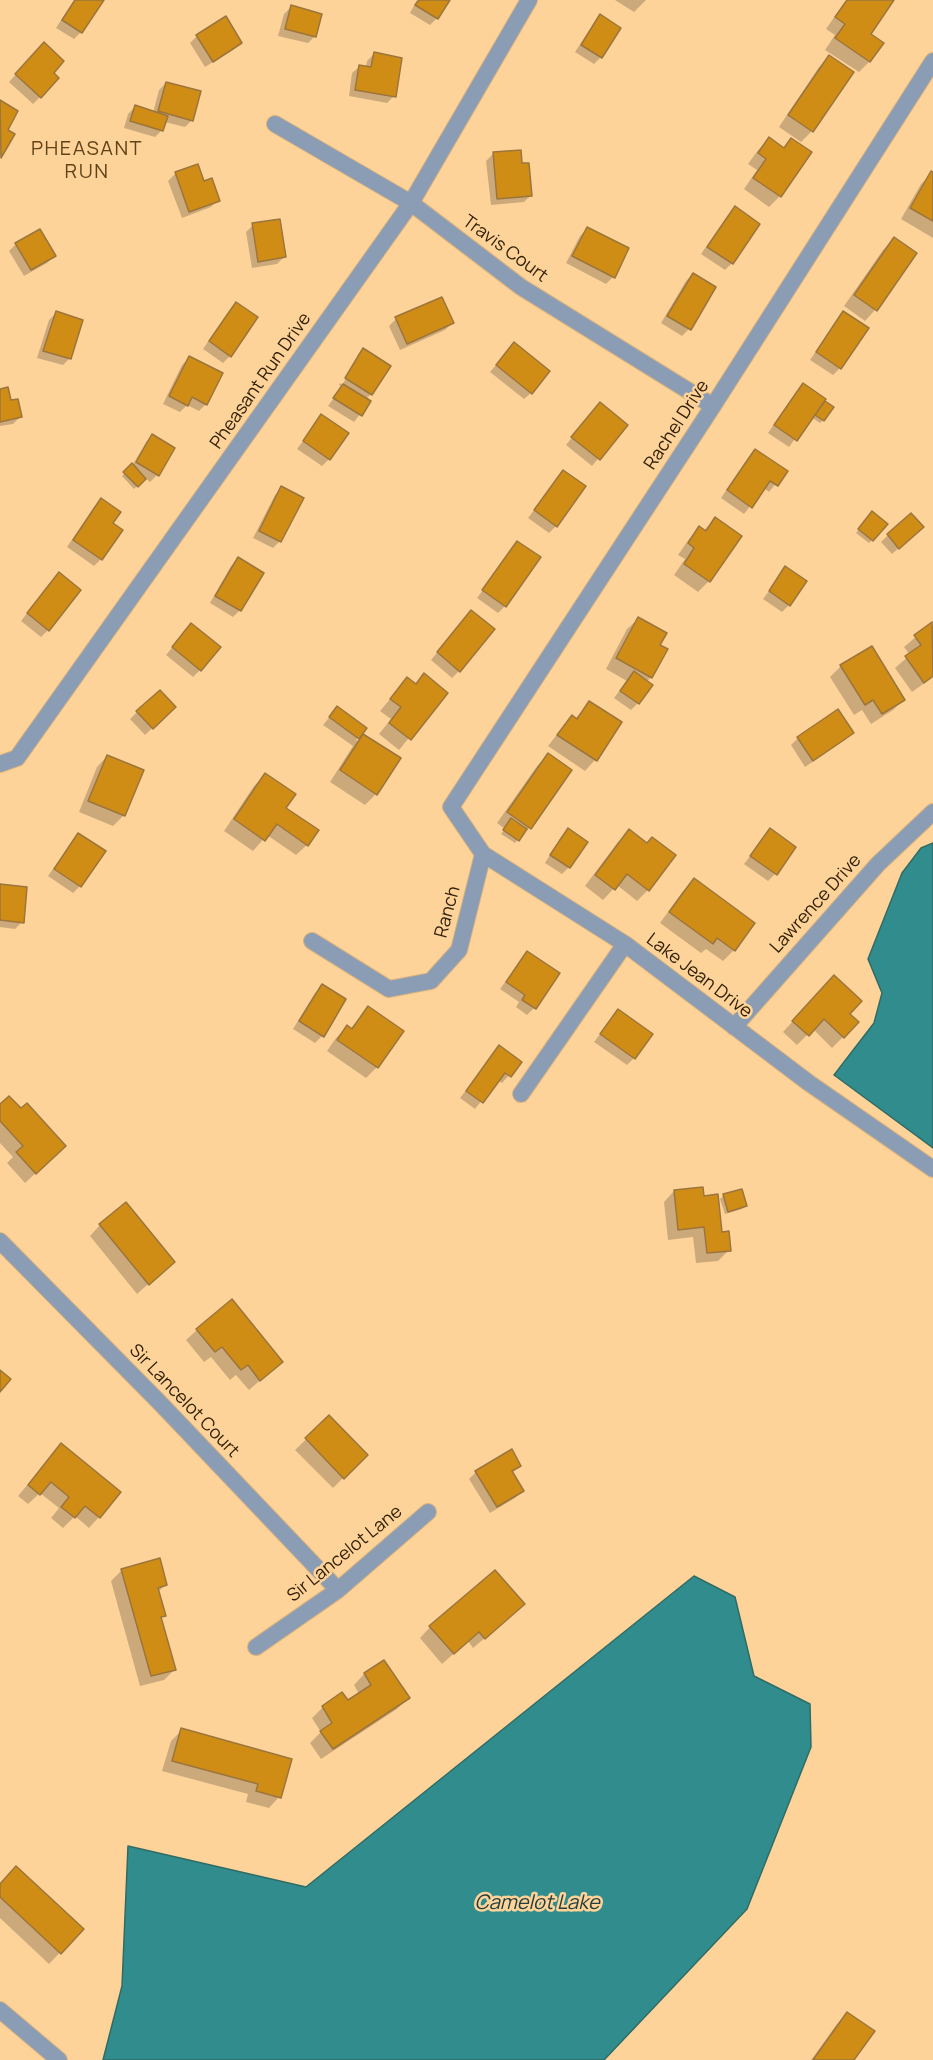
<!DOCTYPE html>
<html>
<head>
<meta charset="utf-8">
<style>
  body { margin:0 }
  canvas { display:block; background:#fed399 }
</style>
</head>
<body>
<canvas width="933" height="2060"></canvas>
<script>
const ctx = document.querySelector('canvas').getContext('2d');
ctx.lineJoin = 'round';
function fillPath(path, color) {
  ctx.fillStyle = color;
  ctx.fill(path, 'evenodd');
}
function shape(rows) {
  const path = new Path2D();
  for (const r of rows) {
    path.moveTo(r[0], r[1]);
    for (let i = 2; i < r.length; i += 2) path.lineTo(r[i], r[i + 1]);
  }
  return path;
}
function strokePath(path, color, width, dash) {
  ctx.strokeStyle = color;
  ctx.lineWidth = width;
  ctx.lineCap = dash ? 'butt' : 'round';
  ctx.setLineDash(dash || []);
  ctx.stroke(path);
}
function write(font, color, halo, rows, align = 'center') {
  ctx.font = font + ' Manrope,sans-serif';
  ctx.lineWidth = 5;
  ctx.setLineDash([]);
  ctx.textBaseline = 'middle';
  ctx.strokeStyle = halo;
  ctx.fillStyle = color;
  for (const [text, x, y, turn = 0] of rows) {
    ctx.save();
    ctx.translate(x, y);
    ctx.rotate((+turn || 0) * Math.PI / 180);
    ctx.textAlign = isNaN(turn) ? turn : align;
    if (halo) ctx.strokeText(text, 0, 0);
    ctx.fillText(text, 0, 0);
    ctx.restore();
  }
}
const water = shape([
  [933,843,933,1148,834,1075,874,1023,882,993,868,959,902,873,921,848,933,843],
  [694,1576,735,1597,754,1676,810,1704,811,1747,747,1909,604,2060,103,2060,122,1986,128,1846,306,1887,694,1576]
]);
fillPath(water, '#318d8d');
strokePath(water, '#306c65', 1.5);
fillPath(shape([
  [74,0,102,0,81,32,74,39,56,28],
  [417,0,448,0,437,18,430,25,410,13],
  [615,0,646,0,634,12],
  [846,0,892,0,868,34,882,43,869,62,859,72,825,50,835,35,826,29],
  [291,7,315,36,308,43,278,36,284,14],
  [601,16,619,29,601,57,594,64,575,52,594,23],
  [225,18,241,42,234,49,205,67,190,43,197,36],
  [37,51,51,73,40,97,33,104,9,82],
  [374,54,394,96,387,103,349,96,352,73,360,66,366,67,367,61],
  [829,57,812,131,801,142,779,127,819,67],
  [166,83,192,120,185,127,165,122,162,130,155,137,124,128,128,114,135,107,153,113,159,90],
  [0,102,16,112,6,130,13,134,0,157],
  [769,139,783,148,791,140,780,196,769,207,744,189,757,170,748,164,758,150],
  [493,154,520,165,531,195,524,202,491,205,486,161],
  [197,166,203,182,218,200,211,207,182,218,168,181,175,174],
  [932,173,933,173,933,238,901,219,921,184],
  [735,208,732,263,725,270,701,254,728,215],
  [253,225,285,256,277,264,252,268,246,232],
  [587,229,613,277,606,284,566,263,580,236],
  [894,239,875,310,865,321,844,306,883,250],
  [16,244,54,256,47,263,24,276,9,251],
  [693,274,714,287,689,329,682,336,661,323,686,281],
  [236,304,230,356,223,363,203,349,229,311],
  [56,313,70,358,63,365,37,358,49,320],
  [844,313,840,368,833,375,810,360,837,320],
  [396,319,452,323,445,330,400,350,389,326],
  [514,344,531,393,524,399,490,372],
  [363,350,371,394,366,399,369,402,354,422,328,406,342,387,339,385,340,383,342,385,360,356,357,356],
  [189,358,206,404,199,411,187,405,180,412,163,404,182,365],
  [803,385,819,409,825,403,823,420,820,423,811,417,789,447,768,433,796,392],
  [0,390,20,417,13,424,0,426],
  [593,411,626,425,592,466,566,445],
  [322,416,329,459,322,466,297,449],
  [153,435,157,475,150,482,145,478,134,489,122,476,132,466,146,442],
  [755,451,786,471,769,492,764,488,744,514,721,498,748,458],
  [563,472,556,526,549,533,528,518],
  [282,488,280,541,273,548,253,538,275,495],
  [101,500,111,524,101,559,94,566,67,547,94,507],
  [869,516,872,540,869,543,856,533],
  [715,519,709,581,698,592,674,575,685,559,678,555,689,539,699,528,703,531],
  [915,534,892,554,881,542,888,535],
  [518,543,505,606,498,613,477,598],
  [238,559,240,610,233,617,210,603,231,566],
  [786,568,789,605,782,612,763,599],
  [52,581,48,630,41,637,21,621],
  [464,619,459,671,452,678,431,660],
  [638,619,658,645,651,677,646,682,638,703,631,710,614,698,627,681,606,669,627,629],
  [931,624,933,627,933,677,912,692,895,668,910,655,904,647],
  [185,632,200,670,193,677,166,655],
  [871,648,904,699,893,710,871,724,862,710,854,715,830,677,841,666],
  [424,676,446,693,399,750,379,734,391,719,380,711,407,679,415,685],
  [590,703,595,760,585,771,548,746,562,728,572,717,575,719],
  [174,707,145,735,130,719,137,712],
  [337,708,365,728,356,740,358,741,364,736,376,794,365,805,330,782,353,746,323,725],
  [852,733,845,740,805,767,791,745,798,738],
  [548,755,570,771,529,828,515,843,501,834,505,829,497,823,537,766],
  [107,756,124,815,113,826,79,812,97,767],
  [265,775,307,845,296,855,267,835,253,851,224,831,254,786],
  [568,830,569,867,562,874,545,863,561,837],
  [770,830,775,874,768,881,744,864],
  [629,831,647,845,648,890,637,901,617,885,603,900,585,886,618,842],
  [79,835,104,852,80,886,73,893,48,876,72,842],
  [694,880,753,924,734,950,723,961,706,949,701,953,660,923,683,891],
  [0,886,22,922,15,929,0,927],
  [527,952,558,973,534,1008,527,1015,516,1007,519,1002,500,989],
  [322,986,322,1036,315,1043,293,1029,315,993],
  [823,988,848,1014,843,1037,832,1048,813,1029,797,1045,783,1032],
  [368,1008,377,1067,366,1078,327,1051,336,1038,347,1027,350,1029],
  [618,1011,634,1058,627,1065,594,1042],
  [499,1047,520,1063,502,1083,498,1080,475,1109,460,1098],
  [0,1106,53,1157,25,1183,7,1163,13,1157,0,1143],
  [674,1191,703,1197,729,1250,718,1261,696,1263,693,1237,668,1240,664,1202],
  [741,1191,745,1206,742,1209,725,1214,720,1199,723,1196],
  [100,1225,173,1262,137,1294,90,1236],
  [197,1330,281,1362,249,1390,236,1375,230,1380,211,1357,204,1362,186,1340],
  [329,1417,366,1455,333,1488,295,1450],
  [61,1445,99,1517,89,1528,75,1516,63,1528,51,1518,59,1508,40,1493,28,1504,18,1496],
  [520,1466,512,1473,522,1491,515,1498,490,1513,469,1479,476,1472],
  [122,1570,165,1585,158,1592,164,1615,160,1619,175,1669,164,1680,140,1686,111,1581],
  [512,1615,473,1648,468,1641,442,1664,420,1638,430,1627],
  [384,1662,408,1698,397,1709,321,1759,310,1743,321,1732,312,1718,323,1707,342,1694,347,1702,359,1694,354,1685,364,1674],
  [182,1730,279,1797,269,1808,246,1802,248,1794,162,1771,171,1741],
  [0,1885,82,1929,49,1964,0,1918],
  [847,2014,853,2060,811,2060,837,2024]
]), '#0003');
const building = shape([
  [75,0,104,0,82,33,62,20,75,0],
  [419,0,450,0,438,19,415,5,419,0],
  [847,0,894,0,871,34,884,43,870,62,835,38,845,24,835,17,847,0],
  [291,5,322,14,316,37,285,29,291,5],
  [600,14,621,28,602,58,581,45,600,14],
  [226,16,242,43,213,62,196,35,226,16],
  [44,42,64,61,54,73,59,78,41,98,15,74,44,42],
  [374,52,402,58,396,97,355,90,359,65,371,67,374,52],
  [829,55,854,72,813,132,788,115,829,55],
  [166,82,201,91,193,121,158,111,166,82],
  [0,100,18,111,8,130,15,134,1,158,0,100],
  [135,105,168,116,163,131,130,121,135,105],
  [769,137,784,148,791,138,812,152,781,197,753,178,766,159,758,153,769,137],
  [521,150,522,163,529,163,532,196,497,199,493,152,521,150],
  [198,164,204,181,212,178,220,201,189,212,175,172,198,164],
  [931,171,933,172,933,221,910,208,931,171],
  [735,206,760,224,733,264,707,247,735,206],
  [280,219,286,257,258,262,252,223,280,219],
  [587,227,629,248,615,278,572,256,587,227],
  [40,229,56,256,31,270,15,243,40,229],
  [894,237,917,253,877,311,854,295,894,237],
  [693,273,716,287,691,330,667,316,693,273],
  [442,297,454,323,407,344,395,317,442,297],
  [236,302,258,317,231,357,209,341,236,302],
  [56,311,83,320,71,359,43,351,56,311],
  [843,311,869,328,841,369,816,352,843,311],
  [514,342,550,371,532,394,496,365,514,342],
  [363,348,391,366,372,395,345,378,363,348],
  [189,356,223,373,207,405,192,397,188,406,169,396,189,356],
  [803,383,826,399,797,441,774,425,803,383],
  [343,384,371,401,362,416,333,398,343,384],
  [8,387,11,400,18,399,22,417,0,422,0,389,8,387],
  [825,401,834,407,824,421,815,415,825,401],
  [600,402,628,425,600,460,571,437,600,402],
  [321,414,349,433,330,460,303,441,321,414],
  [152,434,175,448,159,476,136,462,152,434],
  [755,449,788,471,778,486,770,481,752,508,727,490,755,449],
  [132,463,146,479,138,487,123,472,132,463],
  [563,470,586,486,557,527,534,510,563,470],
  [281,486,304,498,281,542,259,531,281,486],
  [101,498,121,512,113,523,123,530,102,560,73,540,101,498],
  [872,511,888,524,873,541,858,529,872,511],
  [911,513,924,527,899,549,887,534,911,513],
  [715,517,742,536,710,582,684,564,694,548,688,543,699,526,706,531,715,517],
  [517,541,541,557,506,607,482,590,517,541],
  [238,557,264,573,241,611,215,596,238,557],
  [785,566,807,581,790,606,769,591,785,566],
  [59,572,81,590,49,631,27,613,59,572],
  [471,610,495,629,460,672,437,652,471,610],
  [638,617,667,633,660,645,668,649,652,678,616,658,638,617],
  [932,622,933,676,924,683,905,656,921,645,914,635,932,622],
  [191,623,221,647,201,671,172,647,191,623],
  [872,646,905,700,882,714,873,700,865,705,840,665,872,646],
  [634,671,653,685,639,704,620,691,634,671],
  [424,673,448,693,411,740,389,723,401,707,390,699,407,677,416,684,424,673],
  [160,690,176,707,153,729,136,711,160,690],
  [589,701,622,722,597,761,557,735,572,715,577,719,589,701],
  [337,706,367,728,359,739,329,717,337,706],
  [838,709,854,733,813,761,797,737,838,709],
  [363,734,401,758,377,795,340,770,363,734],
  [548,753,572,770,531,829,507,812,548,753],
  [107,755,144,770,125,816,88,801,107,755],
  [265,773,296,794,286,808,319,830,308,846,277,824,265,841,234,819,265,773],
  [511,818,527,829,519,841,503,830,511,818],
  [568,828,588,842,570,868,550,855,568,828],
  [770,828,796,847,777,875,750,856,770,828],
  [629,829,647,843,652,837,676,855,649,891,627,874,615,890,595,875,629,829],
  [78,833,106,851,81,887,54,869,78,833],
  [694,878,755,923,735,951,717,938,713,944,669,912,694,878],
  [0,884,27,887,24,923,0,920,0,884],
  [527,951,560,973,536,1009,522,1000,525,995,506,982,527,951],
  [834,975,862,1001,850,1014,859,1022,844,1038,824,1019,809,1036,792,1021,834,975],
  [322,984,346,999,324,1037,299,1021,322,984],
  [368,1006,404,1031,378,1068,337,1040,347,1025,352,1029,368,1006],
  [618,1009,653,1034,635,1059,600,1034,618,1009],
  [499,1045,522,1062,511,1077,505,1073,483,1103,466,1091,499,1045],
  [9,1096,21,1108,27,1103,66,1146,36,1174,16,1152,23,1146,0,1121,0,1104,9,1096],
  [703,1187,704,1196,718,1194,722,1232,729,1231,731,1251,707,1253,704,1227,678,1230,674,1190,703,1187],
  [742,1189,747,1206,728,1212,723,1194,742,1189],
  [126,1202,175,1262,149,1285,99,1224,126,1202],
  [232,1299,283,1362,260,1381,248,1365,241,1370,222,1347,215,1352,196,1329,232,1299],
  [0,1370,11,1379,0,1392,0,1370],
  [329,1415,368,1455,344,1479,305,1438,329,1415],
  [61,1443,121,1492,100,1518,85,1506,75,1518,61,1507,69,1497,51,1482,40,1495,28,1485,61,1443],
  [512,1449,521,1466,512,1471,524,1491,497,1507,475,1471,512,1449],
  [160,1558,167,1585,158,1588,166,1616,161,1617,176,1670,151,1676,121,1569,160,1558],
  [495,1570,525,1604,485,1639,479,1632,454,1654,429,1626,495,1570],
  [384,1660,410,1698,333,1749,320,1731,332,1723,322,1706,342,1692,348,1700,371,1685,364,1673,384,1660],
  [181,1728,292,1759,281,1798,256,1791,258,1784,172,1761,181,1728],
  [16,1866,84,1929,61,1954,0,1897,0,1884,16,1866],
  [847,2012,875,2031,854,2060,813,2060,847,2012]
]);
fillPath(building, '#cf8d16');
strokePath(building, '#9c753d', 1.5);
const minor = shape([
  [933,61,713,406,451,807,483,854,625,944,809,1083,933,1169],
  [275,124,411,203,521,287,713,406],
  [0,764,17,758,411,203,529,0],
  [312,941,389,989,431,981,459,950,483,854],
  [734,1027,878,864,933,812],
  [521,1094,625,944],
  [0,1241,161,1404,338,1590],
  [256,1647,338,1590,428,1512],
  [0,2010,59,2060]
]);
strokePath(minor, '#d9b37f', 18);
strokePath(minor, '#8b9db5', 16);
write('18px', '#2f1f07', '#fed399', [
  ["Travis Court",505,249,36],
  ["Pheasant Run Drive",261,381,-55],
  ["Rachel Drive",677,425,-57],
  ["Lawrence Drive",816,904,-48],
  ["Ranch",448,912,-75],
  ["Lake Jean Drive",699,976,37],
  ["Sir Lancelot Court",184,1401,46],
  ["Sir Lancelot Lane",345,1554,-39]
]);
ctx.letterSpacing = '1.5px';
write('20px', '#604418', '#fed399', [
  ["PHEASANT",87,149],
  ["RUN",87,172]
]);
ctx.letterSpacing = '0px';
write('italic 20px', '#223e3e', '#fed399', [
  ["Camelot Lake",537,1903]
]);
</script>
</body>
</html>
